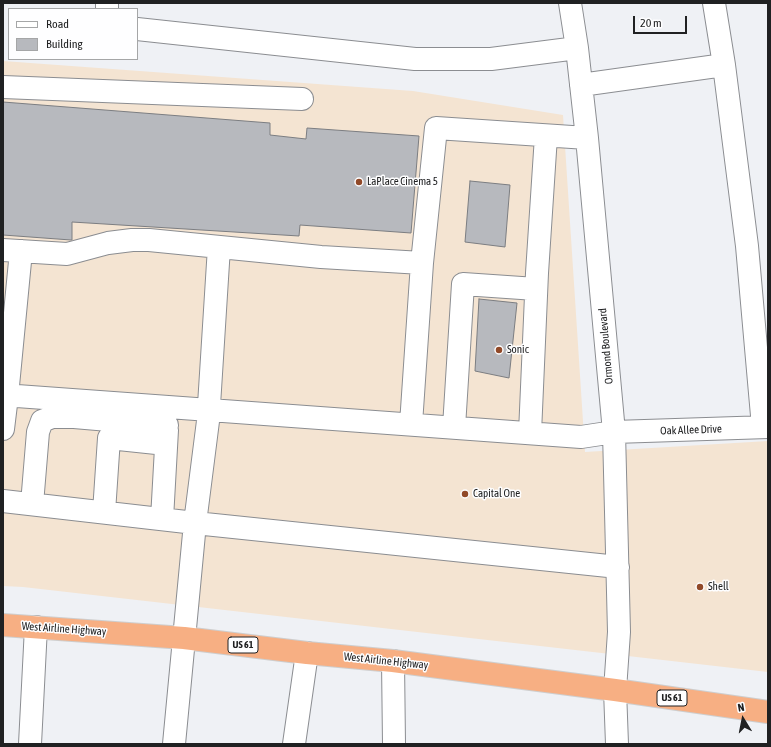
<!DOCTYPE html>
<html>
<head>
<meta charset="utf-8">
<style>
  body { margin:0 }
  #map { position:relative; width:771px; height:747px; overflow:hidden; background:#eff1f5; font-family:"Asap Condensed",sans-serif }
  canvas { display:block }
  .frame { position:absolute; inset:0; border:4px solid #202122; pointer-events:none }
  .legend { position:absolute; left:8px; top:8px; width:130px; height:52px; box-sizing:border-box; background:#fefeff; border:1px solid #a5a6a7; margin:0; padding:5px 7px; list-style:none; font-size:12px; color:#202122 }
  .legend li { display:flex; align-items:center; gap:8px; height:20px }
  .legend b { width:20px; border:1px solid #a5a6a7 }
  .north { position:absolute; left:723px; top:699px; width:40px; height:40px; -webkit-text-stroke:3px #fefeff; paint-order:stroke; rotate:350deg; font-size:11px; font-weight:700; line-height:16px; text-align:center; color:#202122 }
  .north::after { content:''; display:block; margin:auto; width:14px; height:18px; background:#202122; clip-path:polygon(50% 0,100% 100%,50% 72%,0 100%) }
  .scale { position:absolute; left:633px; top:16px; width:54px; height:18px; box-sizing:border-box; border:2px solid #202122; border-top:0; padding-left:5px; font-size:12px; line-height:14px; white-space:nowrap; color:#202122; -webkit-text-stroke:3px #fefeff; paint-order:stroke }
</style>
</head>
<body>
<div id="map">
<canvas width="771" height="747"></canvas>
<div class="frame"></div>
<ul class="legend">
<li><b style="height:5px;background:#fff"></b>Road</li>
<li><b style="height:11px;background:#b7b9be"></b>Building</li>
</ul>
<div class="north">N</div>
<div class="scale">20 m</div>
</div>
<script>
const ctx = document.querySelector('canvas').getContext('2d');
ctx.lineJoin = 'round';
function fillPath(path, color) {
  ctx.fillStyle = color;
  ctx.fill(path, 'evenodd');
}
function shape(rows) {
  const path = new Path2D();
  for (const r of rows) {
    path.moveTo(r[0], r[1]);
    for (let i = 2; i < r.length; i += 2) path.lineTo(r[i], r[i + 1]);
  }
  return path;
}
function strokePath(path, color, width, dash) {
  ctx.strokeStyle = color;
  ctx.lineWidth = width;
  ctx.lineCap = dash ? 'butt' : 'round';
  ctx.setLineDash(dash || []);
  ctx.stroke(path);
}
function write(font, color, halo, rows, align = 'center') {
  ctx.font = font + ' "Asap Condensed",sans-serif';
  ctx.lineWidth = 3;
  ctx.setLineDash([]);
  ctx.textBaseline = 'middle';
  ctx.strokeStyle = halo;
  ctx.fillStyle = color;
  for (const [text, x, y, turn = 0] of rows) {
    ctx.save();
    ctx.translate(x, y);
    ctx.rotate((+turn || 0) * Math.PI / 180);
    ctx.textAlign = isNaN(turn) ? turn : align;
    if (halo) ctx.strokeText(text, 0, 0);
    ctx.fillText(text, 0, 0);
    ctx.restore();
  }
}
fillPath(shape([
  [3,61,413,91,563,115,585,452,768,441,768,672,23,587,3,586]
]), '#f4e4d2');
const building = shape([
  [3,102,270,123,270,135,306,139,307,128,419,136,411,233,300,225,299,236,72,222,72,240,71,240,3,235,3,102],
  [470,181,510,185,505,247,465,242,470,181],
  [479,299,517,303,509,378,475,371,479,299]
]);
fillPath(building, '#b7b9be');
strokePath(building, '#7c7e82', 1);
const minor = shape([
  [570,3,577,48,587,138,614,432,619,632,615,690,617,744],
  [714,3,724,65,747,246,763,427],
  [107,9,107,3],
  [137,29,415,59,491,59,577,48],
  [581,85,724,65],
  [3,87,302,99],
  [3,250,67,254,108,243,132,240,149,240,321,257,422,263,436,128,587,138],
  [3,395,581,437,614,432,768,427],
  [411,424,422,263],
  [454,427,463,284,536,289],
  [3,429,7,396,21,251],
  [530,433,537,273,546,136],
  [3,501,195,523,618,567],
  [32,504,38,432,42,421,52,417,74,417,167,425],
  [104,512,109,438,166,444],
  [162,519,167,430],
  [393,661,394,744],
  [30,744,36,627],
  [174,744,195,523,208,421,219,247],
  [294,744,307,653]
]);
const highway = shape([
  [3,625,184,638,307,653,393,661,615,690,768,712]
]);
strokePath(minor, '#8b8d91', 24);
strokePath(highway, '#cecece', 24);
strokePath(minor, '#fff', 22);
strokePath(highway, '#f7af83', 22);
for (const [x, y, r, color] of [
  [359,182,4,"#914928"],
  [499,350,4,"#914928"],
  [465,494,4,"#914928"],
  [700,587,4,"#914928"]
]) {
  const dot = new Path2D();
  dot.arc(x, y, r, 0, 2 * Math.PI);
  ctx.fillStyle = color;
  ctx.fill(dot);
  strokePath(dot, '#fefeff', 1.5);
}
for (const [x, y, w] of [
  [243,645,30],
  [672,698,30]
]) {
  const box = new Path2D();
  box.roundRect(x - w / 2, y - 8, w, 16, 3);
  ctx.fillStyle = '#fefeff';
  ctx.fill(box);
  strokePath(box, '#202122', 1);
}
write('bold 10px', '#202122', null, [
  ["US 61",243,645],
  ["US 61",672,698]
]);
write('11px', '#202122', '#fefeff', [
  ["LaPlace Cinema 5",367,182],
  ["Sonic",507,350],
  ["Capital One",473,494],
  ["Shell",708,587]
], 'left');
write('11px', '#202122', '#fefeff', [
  ["Ormond Boulevard",606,346,-95],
  ["Oak Allee Drive",691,430,-2],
  ["West Airline Highway",64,629,4],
  ["West Airline Highway",386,661,6]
]);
</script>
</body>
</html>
